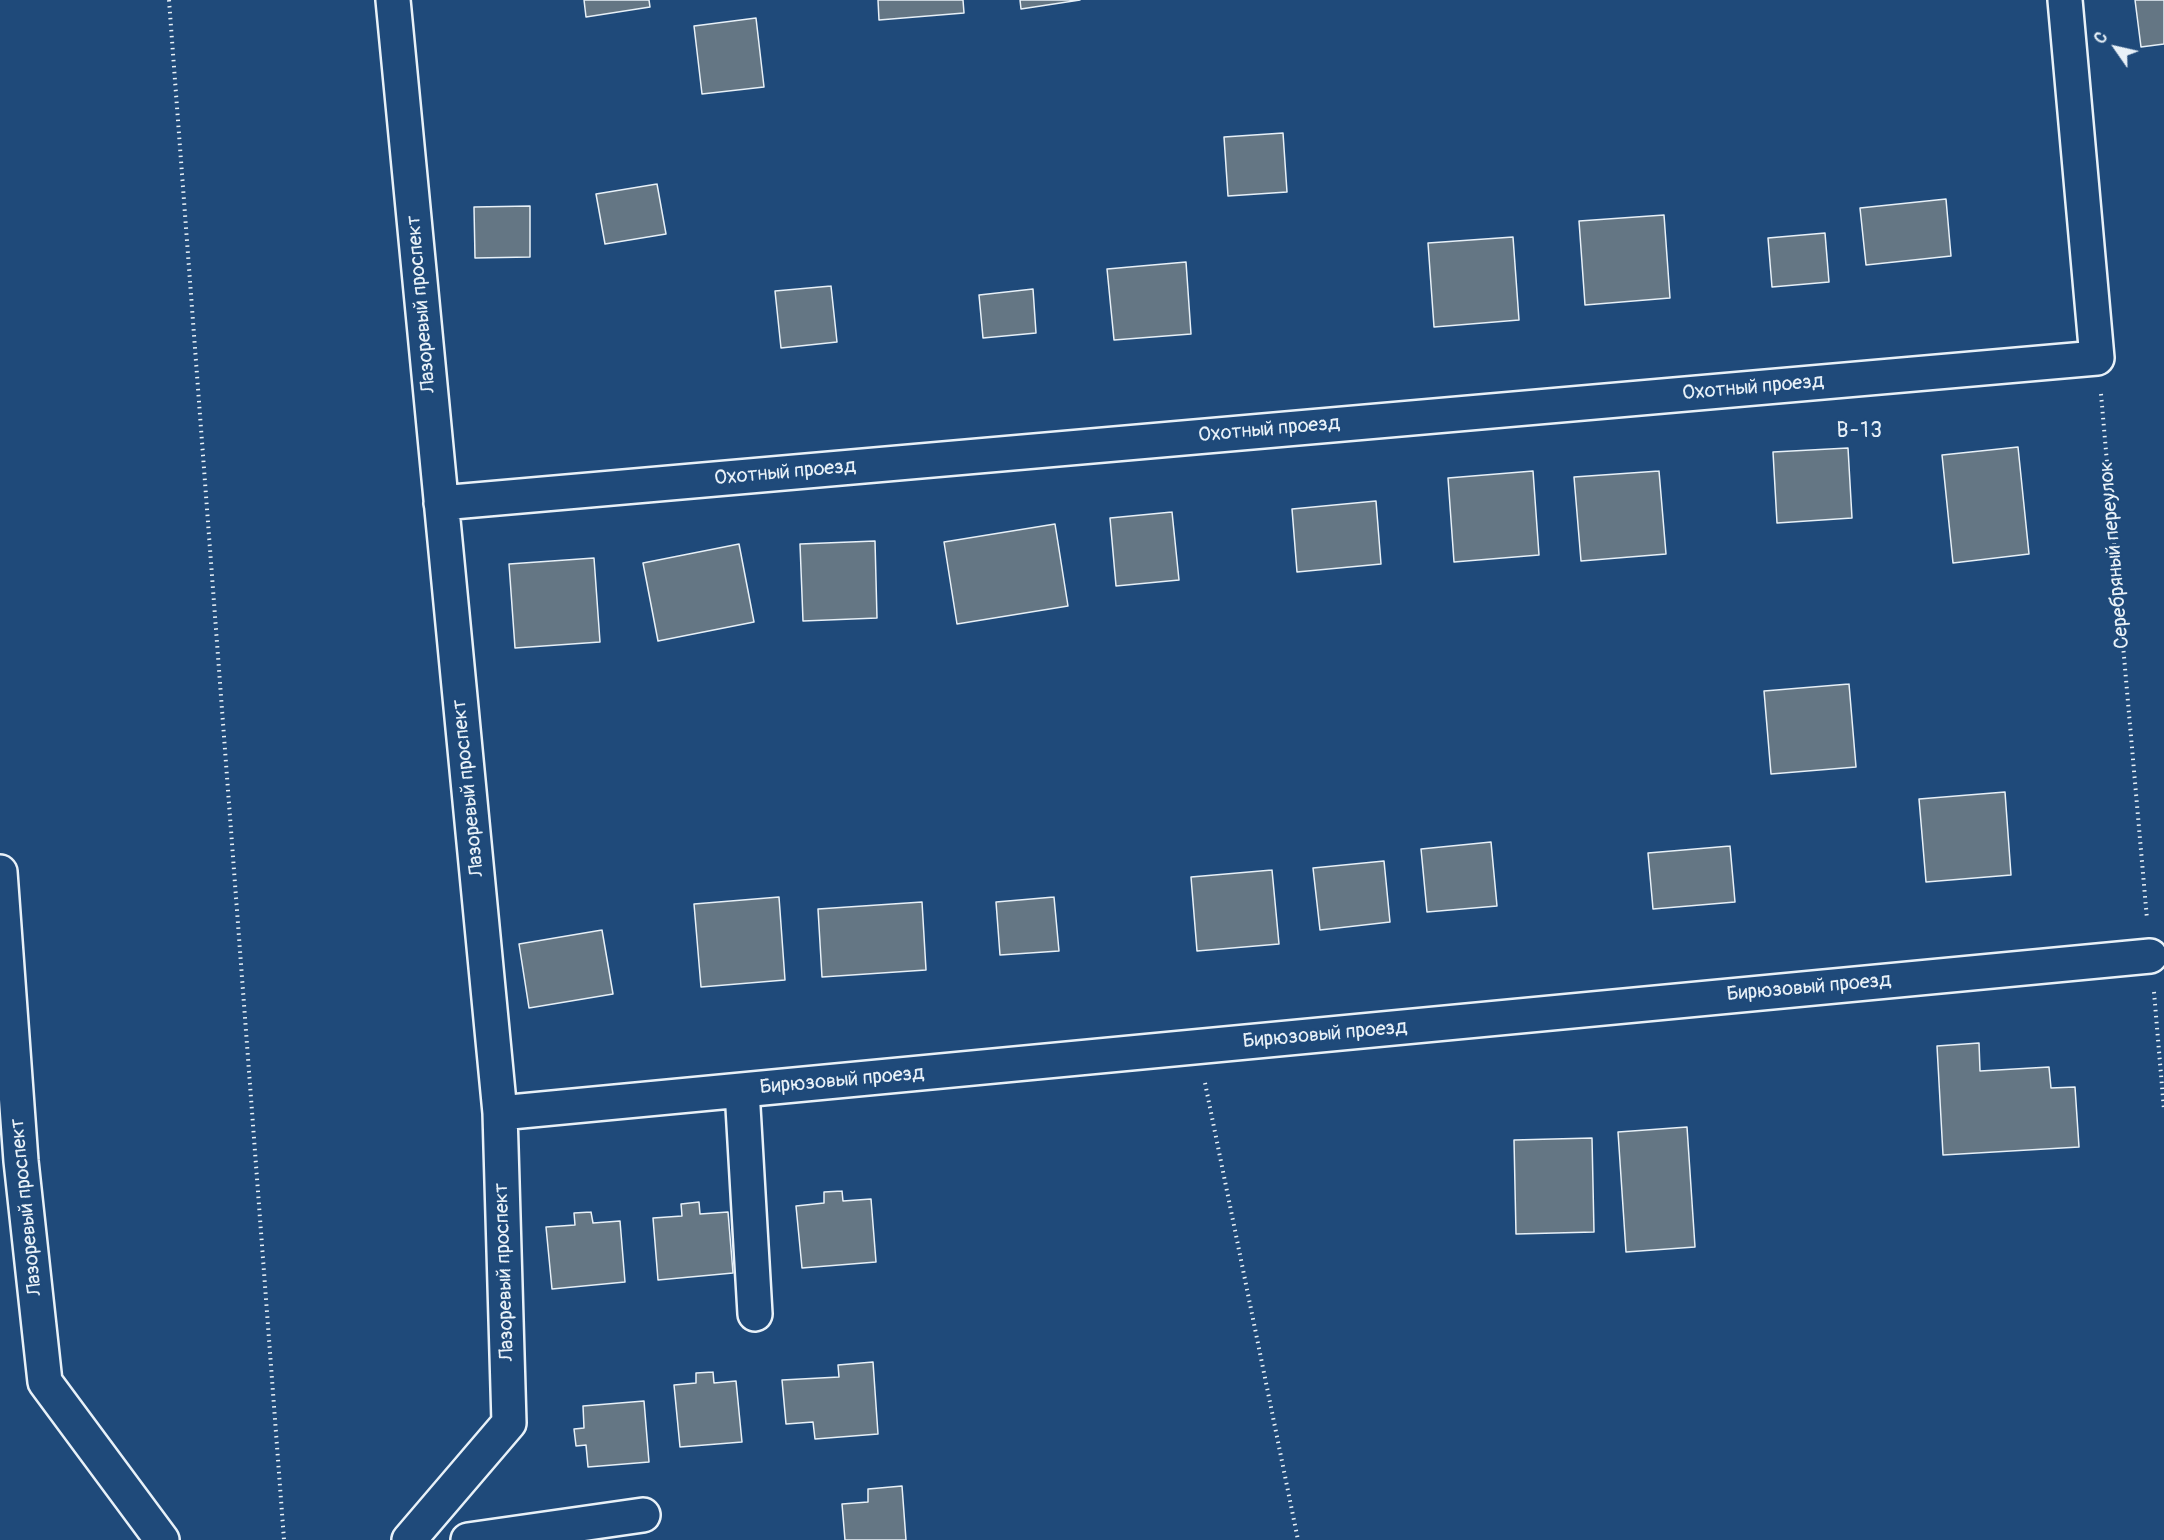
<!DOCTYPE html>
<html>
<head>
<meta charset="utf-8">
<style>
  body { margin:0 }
  #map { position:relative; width:2164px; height:1540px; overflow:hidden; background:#1f4a7a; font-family:Pangolin,sans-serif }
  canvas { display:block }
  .north { position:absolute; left:2086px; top:18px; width:60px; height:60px; -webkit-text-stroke:4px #1f4a7a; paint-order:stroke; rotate:304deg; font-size:16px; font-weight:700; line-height:24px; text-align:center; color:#e8f1f8 }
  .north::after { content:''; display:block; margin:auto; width:21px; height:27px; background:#e8f1f8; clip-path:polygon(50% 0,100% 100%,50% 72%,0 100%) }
</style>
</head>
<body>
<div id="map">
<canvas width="2164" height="1540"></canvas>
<div class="north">С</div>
</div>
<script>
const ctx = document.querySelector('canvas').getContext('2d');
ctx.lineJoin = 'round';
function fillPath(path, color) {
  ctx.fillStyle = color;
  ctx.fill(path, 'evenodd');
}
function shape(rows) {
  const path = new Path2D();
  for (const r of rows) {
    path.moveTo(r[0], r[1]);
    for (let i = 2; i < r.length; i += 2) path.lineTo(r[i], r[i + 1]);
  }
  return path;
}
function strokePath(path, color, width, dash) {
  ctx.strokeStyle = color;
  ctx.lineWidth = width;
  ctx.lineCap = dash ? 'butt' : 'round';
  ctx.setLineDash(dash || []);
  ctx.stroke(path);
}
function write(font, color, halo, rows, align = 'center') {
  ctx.font = font + ' Pangolin,sans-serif';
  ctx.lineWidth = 4.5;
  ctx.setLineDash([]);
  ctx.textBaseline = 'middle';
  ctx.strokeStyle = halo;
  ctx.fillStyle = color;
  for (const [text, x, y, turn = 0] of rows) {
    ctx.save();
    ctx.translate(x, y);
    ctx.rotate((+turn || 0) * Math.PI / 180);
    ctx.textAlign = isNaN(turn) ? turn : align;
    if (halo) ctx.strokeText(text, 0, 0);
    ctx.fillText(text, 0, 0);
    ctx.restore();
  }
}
const building = shape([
  [584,0,649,0,650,7,586,17,584,0],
  [878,0,963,0,964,13,879,20,878,0],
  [1020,0,1080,0,1021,9,1020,0],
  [2135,0,2164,0,2164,44,2141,47,2135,0],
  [756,18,764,87,702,94,694,26,756,18],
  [1283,133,1287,192,1228,196,1224,137,1283,133],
  [657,184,666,234,605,244,596,194,657,184],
  [1946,199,1951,256,1866,265,1860,208,1946,199],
  [530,206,530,257,475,258,474,207,530,206],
  [1664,215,1670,298,1585,305,1579,221,1664,215],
  [1825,233,1829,282,1772,287,1768,238,1825,233],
  [1513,237,1519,320,1434,327,1428,243,1513,237],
  [1186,262,1191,334,1114,340,1107,269,1186,262],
  [831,286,837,342,781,348,775,291,831,286],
  [1033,289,1036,333,983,338,979,295,1033,289],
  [2018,447,2029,554,1953,563,1942,455,2018,447],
  [1848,448,1852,518,1777,523,1773,452,1848,448],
  [1533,471,1539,555,1454,562,1448,478,1533,471],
  [1659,471,1666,554,1581,561,1574,477,1659,471],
  [1376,501,1381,564,1297,572,1292,509,1376,501],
  [1172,512,1179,580,1116,586,1110,518,1172,512],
  [1055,524,1068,606,957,624,944,542,1055,524],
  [875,541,877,618,803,621,800,544,875,541],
  [739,544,754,622,658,641,643,563,739,544],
  [594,558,600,642,515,648,509,564,594,558],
  [1849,684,1856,767,1771,774,1764,691,1849,684],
  [2005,792,2011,875,1926,882,1919,799,2005,792],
  [1491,842,1497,906,1427,912,1421,849,1491,842],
  [1730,846,1735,902,1653,909,1648,853,1730,846],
  [1384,861,1390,922,1320,930,1313,868,1384,861],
  [1272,870,1279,944,1197,951,1191,877,1272,870],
  [779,897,785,980,701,987,694,904,779,897],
  [1054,897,1059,951,1000,955,996,902,1054,897],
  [922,902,926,970,822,977,818,909,922,902],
  [602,930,613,994,529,1008,519,944,602,930],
  [1979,1043,1980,1071,2049,1067,2051,1088,2075,1087,2079,1147,1943,1155,1937,1046,1979,1043],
  [1687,1127,1695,1247,1626,1252,1618,1132,1687,1127],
  [1592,1138,1594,1232,1516,1234,1514,1140,1592,1138],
  [842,1191,843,1201,871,1199,876,1262,802,1268,796,1206,824,1203,824,1192,842,1191],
  [699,1202,700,1214,728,1212,733,1273,658,1280,653,1218,682,1216,681,1204,699,1202],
  [591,1212,593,1223,620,1221,625,1282,552,1289,546,1227,575,1225,574,1213,591,1212],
  [873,1362,878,1434,815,1439,813,1422,786,1424,782,1380,839,1377,838,1365,873,1362],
  [713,1372,714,1383,736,1381,742,1442,680,1447,674,1385,696,1383,696,1373,713,1372],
  [644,1401,649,1462,588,1467,586,1445,576,1446,574,1429,584,1428,583,1406,644,1401],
  [902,1486,906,1540,845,1540,842,1504,868,1502,868,1489,902,1486]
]);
fillPath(building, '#647684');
strokePath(building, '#e8f1f8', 1.5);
const minor = shape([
  [393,0,500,1113,509,1423,409,1540],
  [441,503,2097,358,2065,0],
  [0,872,21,1161,45,1382,162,1540],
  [742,1090,755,1314],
  [500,1113,2150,956],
  [468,1540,643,1515]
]);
strokePath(minor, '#e8f1f8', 38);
strokePath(shape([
  [169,0,284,1540],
  [2101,394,2147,919],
  [2154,992,2164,1110],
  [1205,1083,1298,1540]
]), '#e8f1f8', 4, [1.5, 4.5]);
strokePath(minor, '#1f4a7a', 33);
write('20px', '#e8f1f8', '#1f4a7a', [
  ["Лазоревый проспект",422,304,-95],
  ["Охотный проезд",1753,388,-5],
  ["Охотный проезд",1269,430,-5],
  ["Охотный проезд",785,473,-5],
  ["Серебряный переулок",2115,555,-95],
  ["Лазоревый проспект",469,788,-96],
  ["Бирюзовый проезд",1809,988,-5],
  ["Бирюзовый проезд",1325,1035,-5],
  ["Бирюзовый проезд",842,1081,-5],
  ["Лазоревый проспект",27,1207,-96],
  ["Лазоревый проспект",505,1272,-92]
]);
ctx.letterSpacing = '1.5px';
write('21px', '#e8f1f8', '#1f4a7a', [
  ["В-13",1860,432]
]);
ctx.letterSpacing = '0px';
</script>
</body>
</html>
